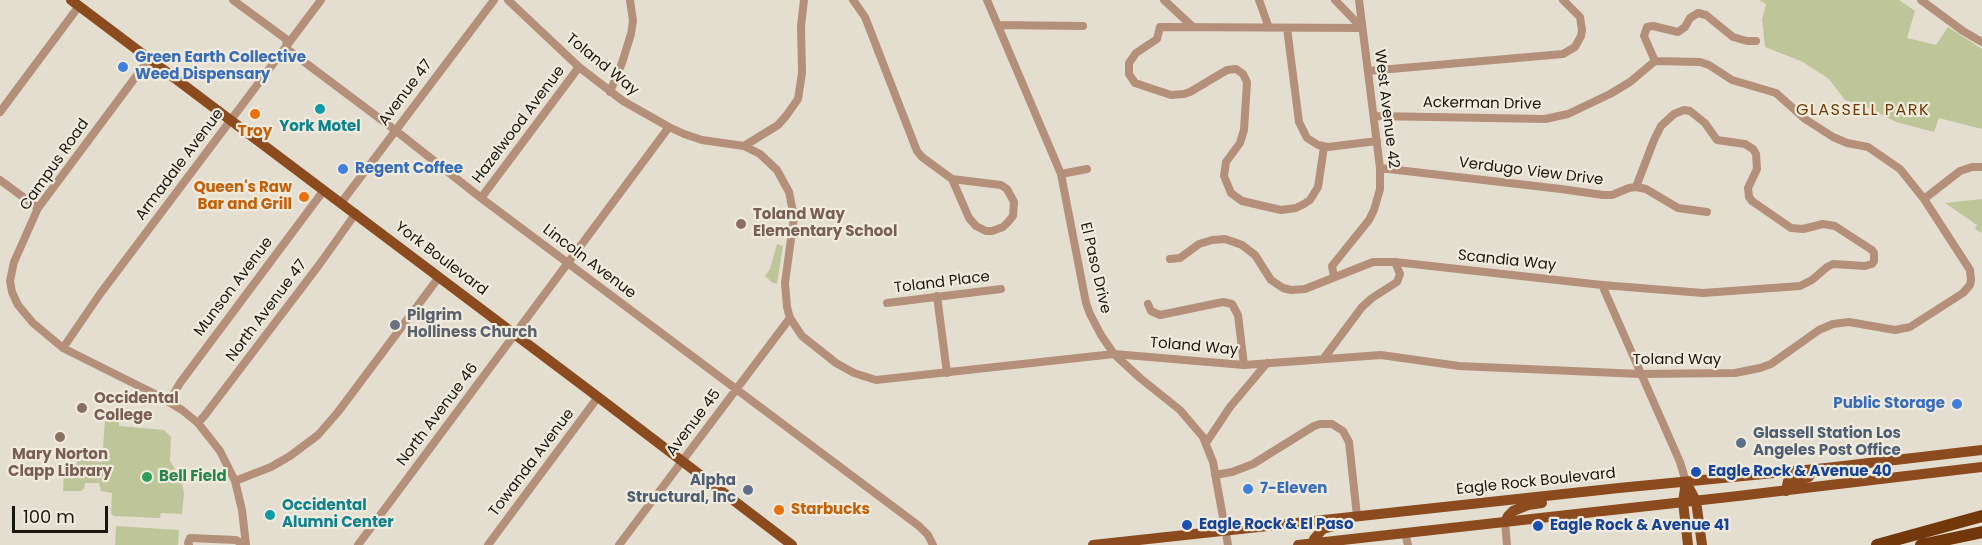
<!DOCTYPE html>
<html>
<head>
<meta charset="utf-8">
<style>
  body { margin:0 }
  #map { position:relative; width:1982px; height:545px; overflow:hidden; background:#e4ded0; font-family:Poppins,sans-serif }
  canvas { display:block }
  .scale { position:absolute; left:12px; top:506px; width:96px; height:27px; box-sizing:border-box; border:3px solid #181611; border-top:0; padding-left:8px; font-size:18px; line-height:21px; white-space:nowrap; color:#181611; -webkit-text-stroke:4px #f1ebdd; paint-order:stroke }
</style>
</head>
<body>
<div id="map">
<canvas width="1982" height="545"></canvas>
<div class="scale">100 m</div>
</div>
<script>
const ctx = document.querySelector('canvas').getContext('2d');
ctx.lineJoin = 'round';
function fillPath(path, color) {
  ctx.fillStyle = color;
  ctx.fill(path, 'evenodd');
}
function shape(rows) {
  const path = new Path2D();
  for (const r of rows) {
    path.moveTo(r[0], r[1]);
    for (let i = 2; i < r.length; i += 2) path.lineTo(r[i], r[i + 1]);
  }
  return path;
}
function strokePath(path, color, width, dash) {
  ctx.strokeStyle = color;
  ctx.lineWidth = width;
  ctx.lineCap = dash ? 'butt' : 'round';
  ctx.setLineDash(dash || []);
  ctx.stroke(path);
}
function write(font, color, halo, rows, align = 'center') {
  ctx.font = font + ' Poppins,sans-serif';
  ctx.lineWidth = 4.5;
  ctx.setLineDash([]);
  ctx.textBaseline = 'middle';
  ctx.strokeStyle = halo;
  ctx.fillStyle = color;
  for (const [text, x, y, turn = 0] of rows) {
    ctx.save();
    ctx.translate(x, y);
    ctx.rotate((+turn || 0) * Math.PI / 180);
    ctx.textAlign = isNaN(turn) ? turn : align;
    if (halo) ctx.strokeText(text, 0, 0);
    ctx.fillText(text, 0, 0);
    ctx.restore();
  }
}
fillPath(shape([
  [1759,0,1899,0,1915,11,1907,38,1936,45,1948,27,1982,49,1982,129,1939,118,1934,132,1896,122,1867,107,1845,100,1829,79,1803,62,1765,47,1762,20,1766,4],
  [1982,199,1982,233,1975,229,1977,225,1945,203],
  [777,244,783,246,777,284,773,283,765,276,770,269],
  [105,421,119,421,119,426,164,430,171,437,170,461,181,479,184,493,182,514,161,513,160,518,114,516,111,513,112,493,101,491,99,483,85,483,84,489,81,491,63,491,64,471,76,469,77,460,102,462],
  [116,526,179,530,178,545,115,545]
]), '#bdc599');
strokePath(shape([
  [233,0,286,39,287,49,395,130,481,198,919,526,928,535,933,545],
  [508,0,579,67,623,101,669,127,684,134,702,140,744,146,760,154,777,170,789,192,794,217,785,283,787,307,790,318,802,336,836,363,854,373,876,380,1114,354,1244,365,1381,355,1459,366,1640,374,1735,373,1760,368,1771,364,1819,330,1833,324,1849,322,1895,330,1910,327,1963,293,1970,285,1971,280,1970,270,1924,199,1900,169,1868,147,1847,143,1833,137,1805,119,1776,93,1732,80,1709,65,1700,62,1655,61,1630,82,1610,94,1568,114,1545,119,1374,116],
  [853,0,865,17,917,151,922,157,952,179,969,218,976,226,986,231,992,231,1003,227,1008,222,1013,216,1014,202,1007,189,1001,185,952,179],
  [987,0,1061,174,1086,303,1090,314,1101,335,1114,354,1140,378,1180,410,1203,437,1213,462,1228,545],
  [1164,0,1193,27],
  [1259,0,1269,28],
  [1335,0,1362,28],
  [1921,0,1963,31,1982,42],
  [998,25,1083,26],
  [1287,28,1299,122,1307,138,1318,145,1328,147,1377,141],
  [149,59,38,208,14,262,10,281,12,292,18,305,33,323,63,348,159,396,182,410,198,423,220,451,235,481,242,510,246,545],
  [1655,61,1644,36,1647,27,1653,26,1678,32,1685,27,1690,18,1698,13,1706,15,1733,37,1747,41,1756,41],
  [1368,71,1563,54,1575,47,1581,36,1582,30,1580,17,1563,0],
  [610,92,622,63,631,34,633,21,630,0],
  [0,112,79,6],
  [744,146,778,125,786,116,798,99,802,73,801,26,804,0],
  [1324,147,1318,187,1310,200,1304,204,1296,208,1281,210,1242,201,1231,193,1224,176,1226,162,1240,143,1244,130,1247,82,1243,74,1236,69,1227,70,1190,92,1184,94,1171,95,1135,83,1129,74,1129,63,1136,53,1157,39,1160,27,1362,28],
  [1380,168,1561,189,1603,195,1612,195,1629,188,1636,187,1646,189,1678,208,1707,212],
  [1061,174,1087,169],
  [0,180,38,208],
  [481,198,579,67],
  [1924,199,1960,171,1972,167,1982,167],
  [341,203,494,0],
  [1170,259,1180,258,1199,244,1212,240,1225,239,1234,242,1242,245,1255,255,1271,280,1283,288,1291,290,1305,289,1373,262,1395,262,1602,285,1703,293,1800,286,1812,280,1827,267,1833,264,1865,266,1872,264,1874,261,1874,253,1872,250,1835,226,1823,224,1803,229,1791,228,1752,201,1749,197,1748,188,1757,169,1756,154,1753,149,1745,144,1717,140,1705,123,1690,111,1684,110,1674,114,1661,126,1654,140,1636,187],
  [1334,277,1332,266,1369,220,1374,210,1380,189,1380,168,1359,0],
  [1602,285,1680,462,1686,482],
  [937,296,947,373],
  [887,303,1001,289],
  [1148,304,1151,311,1160,315,1223,302,1232,304,1238,315,1244,365],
  [63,348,100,294,321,0],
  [1324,358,1362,307,1372,298,1397,282,1400,274,1395,262],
  [169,402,180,383,324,190],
  [198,423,205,415,319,265,356,213],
  [1206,443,1230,407,1267,363],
  [1215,475,1232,472,1253,464,1314,426,1320,424,1332,424,1343,431,1349,442,1357,516],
  [235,481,271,467,290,456,318,435,338,412,439,277],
  [1505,522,1507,545],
  [1405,533,1408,545],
  [189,545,188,543,190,538,236,540,244,545],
  [358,545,669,127],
  [488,545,598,397],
  [619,545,790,318]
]), '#b48f79', 8);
strokePath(shape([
  [71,0,598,397,792,545],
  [1686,482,1696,501,1702,545],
  [1686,482,1683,502,1688,545],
  [1786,491,1788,481,1809,477,1813,469],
  [1505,522,1508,516,1513,511,1528,505,1542,503],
  [1314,543,1314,539,1323,529,1343,524],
  [1093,545,1619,488,1826,468,1982,450],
  [1298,545,1738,496,1982,467]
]), '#8c4b1e', 10);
strokePath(shape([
  [1877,545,1982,516],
  [1921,545,1982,532]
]), '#72380a', 12);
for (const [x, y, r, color] of [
  [123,67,6,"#3f7fe0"],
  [320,109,6,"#0f9aa8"],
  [255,114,6,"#e8710a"],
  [343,169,6,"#3f7fe0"],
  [304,197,6,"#e8710a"],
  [741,224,6,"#8d6e63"],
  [395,325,6,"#6b7280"],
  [1957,404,6,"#3f7fe0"],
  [82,408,6,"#8d6e63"],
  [60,437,6,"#8d6e63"],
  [1741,443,6,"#5c6f8a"],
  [1696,472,6,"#1a4fb4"],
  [147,477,6,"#2e9e5b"],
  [1248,489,6,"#3f7fe0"],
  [748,490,6,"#5c6f8a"],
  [779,510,6,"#e8710a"],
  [270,515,6,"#0f9aa8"],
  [1187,525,6,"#1a4fb4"],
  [1538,526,6,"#1a4fb4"]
]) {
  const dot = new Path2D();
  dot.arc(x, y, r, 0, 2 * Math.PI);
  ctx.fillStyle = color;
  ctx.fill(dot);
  strokePath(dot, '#f1ebdd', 2);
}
write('bold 15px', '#366cbe', '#f1ebdd', [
  ["Green Earth Collective",135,58],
  ["Weed Dispensary",135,75],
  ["Regent Coffee",355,169],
  ["Public Storage",1945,404,"right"],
  ["7-Eleven",1260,489]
], 'left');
write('15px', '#181611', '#f1ebdd', [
  ["Toland Way",602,65,39],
  ["Avenue 47",406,93,-53],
  ["Ackerman Drive",1482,104,1],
  ["West Avenue 42",1386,109,83],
  ["Hazelwood Avenue",519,125,-53],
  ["Campus Road",55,165,-55],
  ["Armadale Avenue",180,165,-53],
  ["Verdugo View Drive",1531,172,7],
  ["York Boulevard",441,259,37],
  ["Scandia Way",1507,261,6],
  ["Lincoln Avenue",589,262,37],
  ["El Paso Drive",1095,268,77],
  ["Toland Place",942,283,-7],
  ["Munson Avenue",234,287,-53],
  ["North Avenue 47",267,311,-53],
  ["Toland Way",1194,347,5],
  ["Toland Way",1677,360],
  ["North Avenue 46",438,415,-53],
  ["Avenue 45",694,423,-53],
  ["Towanda Avenue",532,463,-53],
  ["Eagle Rock Boulevard",1536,482,-6]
]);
write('bold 15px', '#0d838f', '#f1ebdd', [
  ["York Motel",320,127],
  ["Occidental",282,506,"left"],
  ["Alumni Center",282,523,"left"]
]);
write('bold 15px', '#c56008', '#f1ebdd', [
  ["Troy",255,132],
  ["Queen's Raw",292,188,"right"],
  ["Bar and Grill",292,205,"right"],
  ["Starbucks",791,510,"left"]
]);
write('bold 15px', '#785e54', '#f1ebdd', [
  ["Toland Way",753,215],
  ["Elementary School",753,232],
  ["Occidental",94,399],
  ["College",94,416],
  ["Mary Norton",60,455,"center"],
  ["Clapp Library",60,472,"center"]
], 'left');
write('bold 15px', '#5b616d', '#f1ebdd', [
  ["Pilgrim",407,316],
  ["Holliness Church",407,333]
], 'left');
write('bold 15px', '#4e5e75', '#f1ebdd', [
  ["Glassell Station Los",1753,434],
  ["Angeles Post Office",1753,451],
  ["Alpha",736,481,"right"],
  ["Structural, Inc",736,498,"right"]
], 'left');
write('bold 15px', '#164399', '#f1ebdd', [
  ["Eagle Rock & Avenue 40",1708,472],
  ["Eagle Rock & El Paso",1199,525],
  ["Eagle Rock & Avenue 41",1550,526]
], 'left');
write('bold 15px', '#27864d', '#f1ebdd', [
  ["Bell Field",159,477]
], 'left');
ctx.letterSpacing = '1.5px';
write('16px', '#723902', '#f1ebdd', [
  ["GLASSELL PARK",1863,111]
]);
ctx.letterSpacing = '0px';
</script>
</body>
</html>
